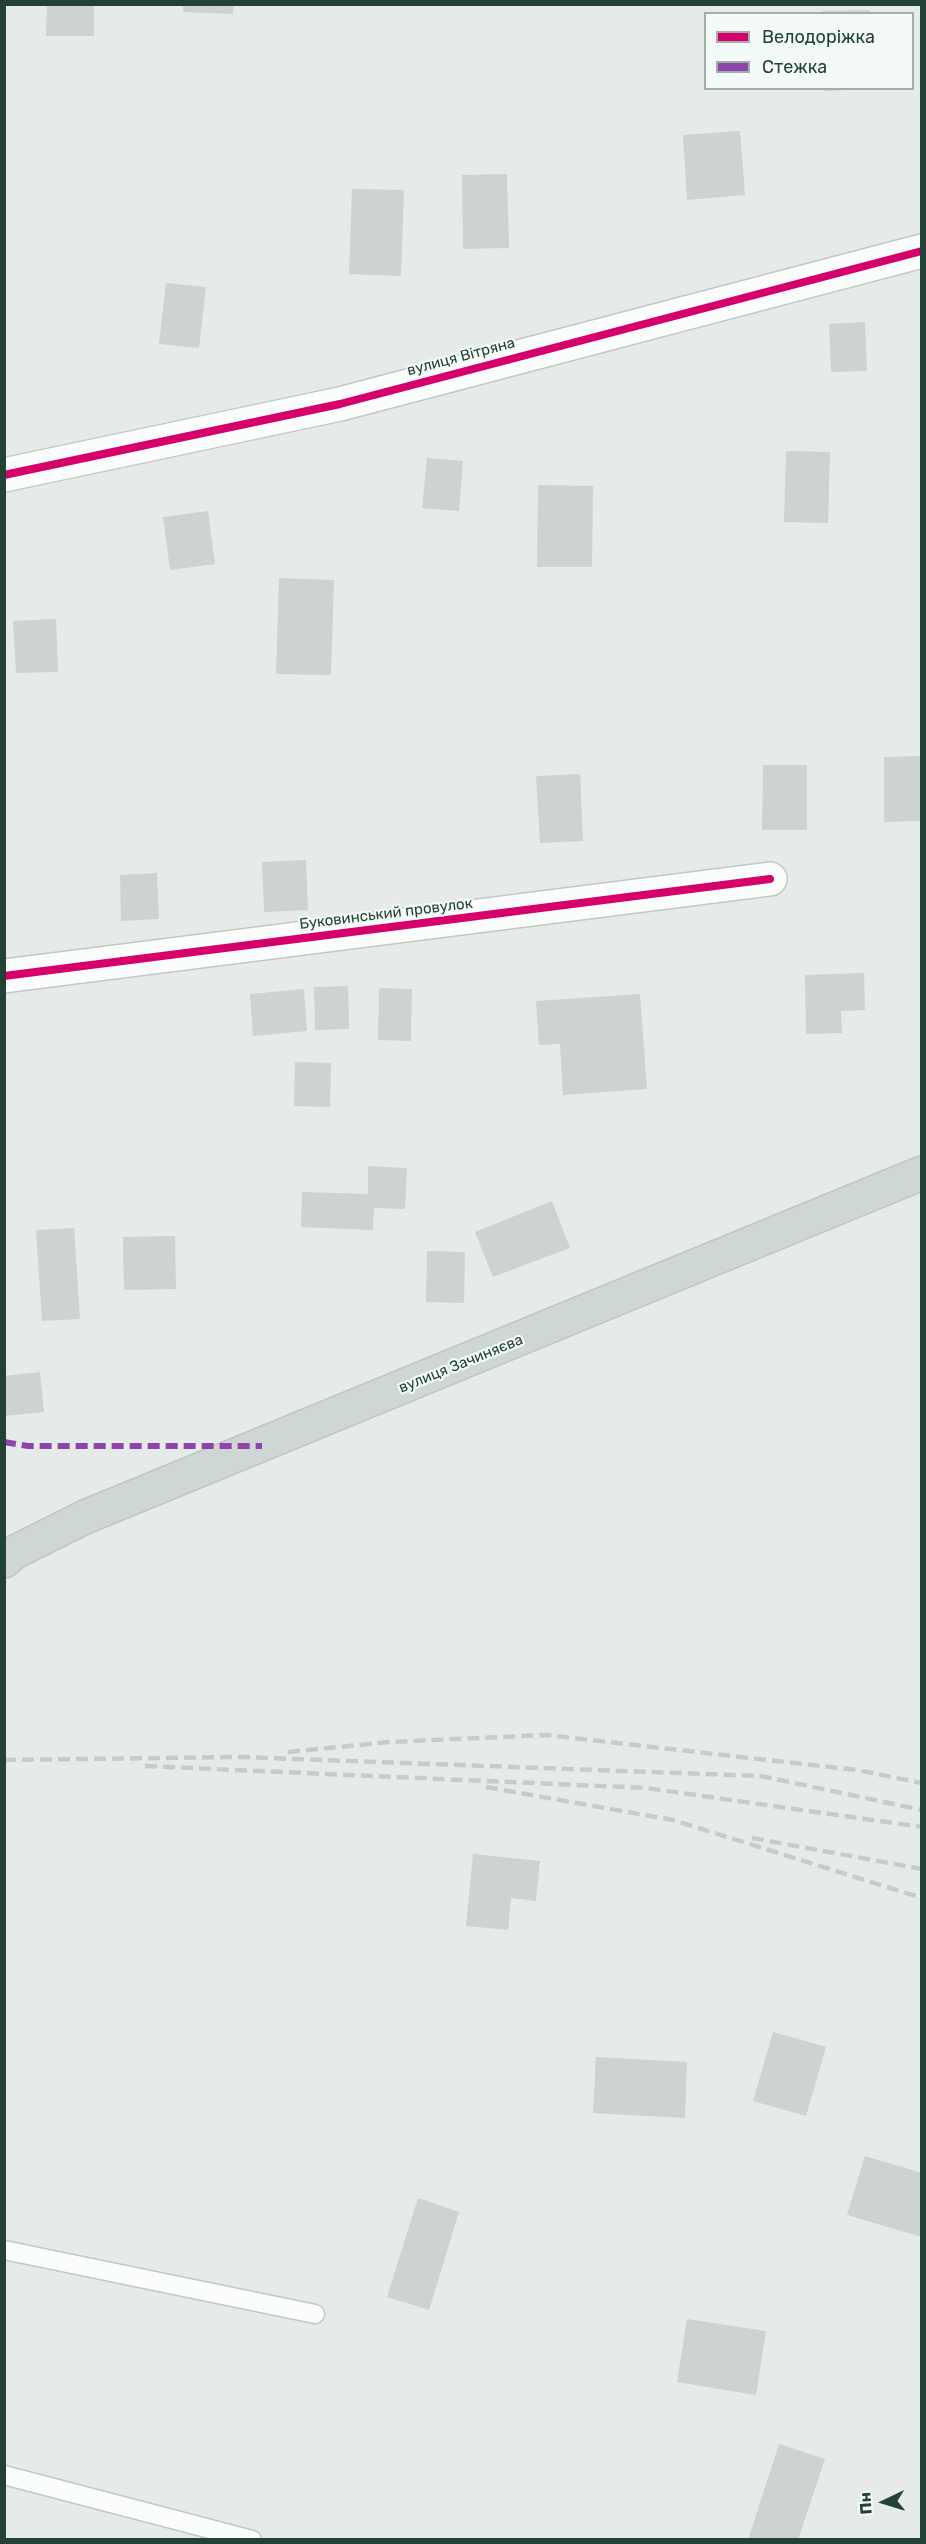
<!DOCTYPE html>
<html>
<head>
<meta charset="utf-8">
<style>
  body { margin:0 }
  #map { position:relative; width:926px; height:2544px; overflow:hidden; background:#e6ebe8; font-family:Rubik,sans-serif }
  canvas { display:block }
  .frame { position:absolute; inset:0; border:6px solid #214235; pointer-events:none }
  .legend { position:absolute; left:704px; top:12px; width:210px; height:78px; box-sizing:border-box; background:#f4faf7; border:2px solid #a0b0a9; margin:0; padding:8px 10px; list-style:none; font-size:18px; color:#214235 }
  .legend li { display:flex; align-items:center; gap:12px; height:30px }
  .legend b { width:30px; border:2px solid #a0b0a9 }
  .north { position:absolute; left:854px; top:2472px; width:60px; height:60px; -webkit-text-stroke:4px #f4faf7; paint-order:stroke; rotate:266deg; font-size:16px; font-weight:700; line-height:24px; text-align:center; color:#214235 }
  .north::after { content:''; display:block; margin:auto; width:21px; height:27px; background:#214235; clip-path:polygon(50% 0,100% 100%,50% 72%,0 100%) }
</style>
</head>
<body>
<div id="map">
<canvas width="926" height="2544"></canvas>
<div class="frame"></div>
<ul class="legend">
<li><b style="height:8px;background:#d6006c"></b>Велодоріжка</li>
<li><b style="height:8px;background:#8e44ad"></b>Стежка</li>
</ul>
<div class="north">Пн</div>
</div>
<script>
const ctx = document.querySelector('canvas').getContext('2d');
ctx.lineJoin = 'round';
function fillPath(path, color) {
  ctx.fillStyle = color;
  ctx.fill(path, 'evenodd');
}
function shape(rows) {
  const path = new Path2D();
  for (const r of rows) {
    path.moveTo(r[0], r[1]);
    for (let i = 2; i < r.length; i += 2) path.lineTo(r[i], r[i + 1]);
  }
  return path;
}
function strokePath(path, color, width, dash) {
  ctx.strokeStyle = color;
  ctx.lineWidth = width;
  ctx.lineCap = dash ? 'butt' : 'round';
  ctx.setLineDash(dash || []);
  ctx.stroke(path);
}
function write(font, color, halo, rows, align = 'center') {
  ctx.font = font + ' Rubik,sans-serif';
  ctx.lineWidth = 4.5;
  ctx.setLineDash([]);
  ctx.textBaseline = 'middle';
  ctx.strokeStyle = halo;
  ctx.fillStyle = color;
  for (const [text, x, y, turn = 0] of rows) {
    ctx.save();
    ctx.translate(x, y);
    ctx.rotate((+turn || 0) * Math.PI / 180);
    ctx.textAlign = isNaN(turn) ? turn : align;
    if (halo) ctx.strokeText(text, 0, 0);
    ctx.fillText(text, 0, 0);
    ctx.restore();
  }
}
fillPath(shape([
  [47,4,94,4,94,36,46,36],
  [183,4,234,4,233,14,183,12],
  [870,10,870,14,822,14,822,11],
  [824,88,846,88,846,90,824,91],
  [740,131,745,195,687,200,683,135],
  [507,174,509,248,463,249,462,175],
  [352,189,404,190,401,276,349,274],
  [166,283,206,287,199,348,159,344],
  [865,322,867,371,831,372,829,324],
  [786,451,830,452,828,523,784,522],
  [427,458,463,461,459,511,422,508],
  [538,485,593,486,592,567,537,567],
  [208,511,215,564,170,570,163,517],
  [279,578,334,580,331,675,276,674],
  [56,619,58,672,16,673,13,621],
  [922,756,922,821,884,822,884,757],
  [763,765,807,765,807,830,762,830],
  [580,774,583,841,540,843,536,776],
  [306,860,308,910,264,912,262,862],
  [157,873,159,919,121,921,120,875],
  [864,973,865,1010,841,1011,842,1033,806,1034,805,975],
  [348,986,349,1029,315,1030,314,987],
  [379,988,412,989,411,1041,378,1040],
  [304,989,307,1031,253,1036,250,994],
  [640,994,647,1089,563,1095,560,1044,539,1045,536,1001],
  [295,1062,331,1063,330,1107,294,1106],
  [368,1166,407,1168,405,1209,374,1208,373,1230,301,1227,302,1192,368,1194],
  [552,1201,570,1248,493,1277,475,1232],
  [74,1228,80,1319,42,1321,36,1230],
  [175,1236,176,1289,124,1290,123,1237],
  [427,1251,465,1252,464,1303,426,1302],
  [40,1372,44,1412,4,1416,4,1376],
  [473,1854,540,1861,536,1901,511,1898,508,1930,466,1926],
  [773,2032,826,2047,806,2116,753,2101],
  [596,2057,687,2062,685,2118,593,2113],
  [865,2156,922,2173,922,2237,847,2215],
  [418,2198,459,2212,429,2310,387,2297],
  [687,2319,766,2331,756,2395,677,2382],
  [779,2444,825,2459,798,2540,748,2540]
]), '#ccd3d0');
const lane = shape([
  [4,2250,315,2314],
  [4,2475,252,2540]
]);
const street = shape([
  [4,475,340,404,922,251],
  [4,976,770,879]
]);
const primary = shape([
  [4,1561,15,1552,85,1517,922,1173]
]);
strokePath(lane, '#c3c8c5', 21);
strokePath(street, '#c3c8c5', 36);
strokePath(primary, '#bdc7c3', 36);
strokePath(lane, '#fbfcfc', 18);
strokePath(street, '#fbfcfc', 33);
strokePath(primary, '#ced7d4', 33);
strokePath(shape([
  [288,1752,389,1742,546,1735,857,1770,922,1783],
  [4,1760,240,1757,761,1776,922,1810],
  [145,1766,646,1788,922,1827],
  [486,1787,673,1820,922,1898],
  [752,1838,922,1869]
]), '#c7ccca', 4.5, [12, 6]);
strokePath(shape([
  [4,1442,28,1446,262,1446]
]), '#8e44ad', 6, [12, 6]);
strokePath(shape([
  [4,475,340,404,922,251],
  [4,976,770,879]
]), '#d6006c', 8);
write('15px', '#214235', '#f4faf7', [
  ["вулиця Вітряна",461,357,-15],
  ["Буковинський провулок",386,914,-7],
  ["вулиця Зачиняєва",461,1364,-22]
]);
</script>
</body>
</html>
